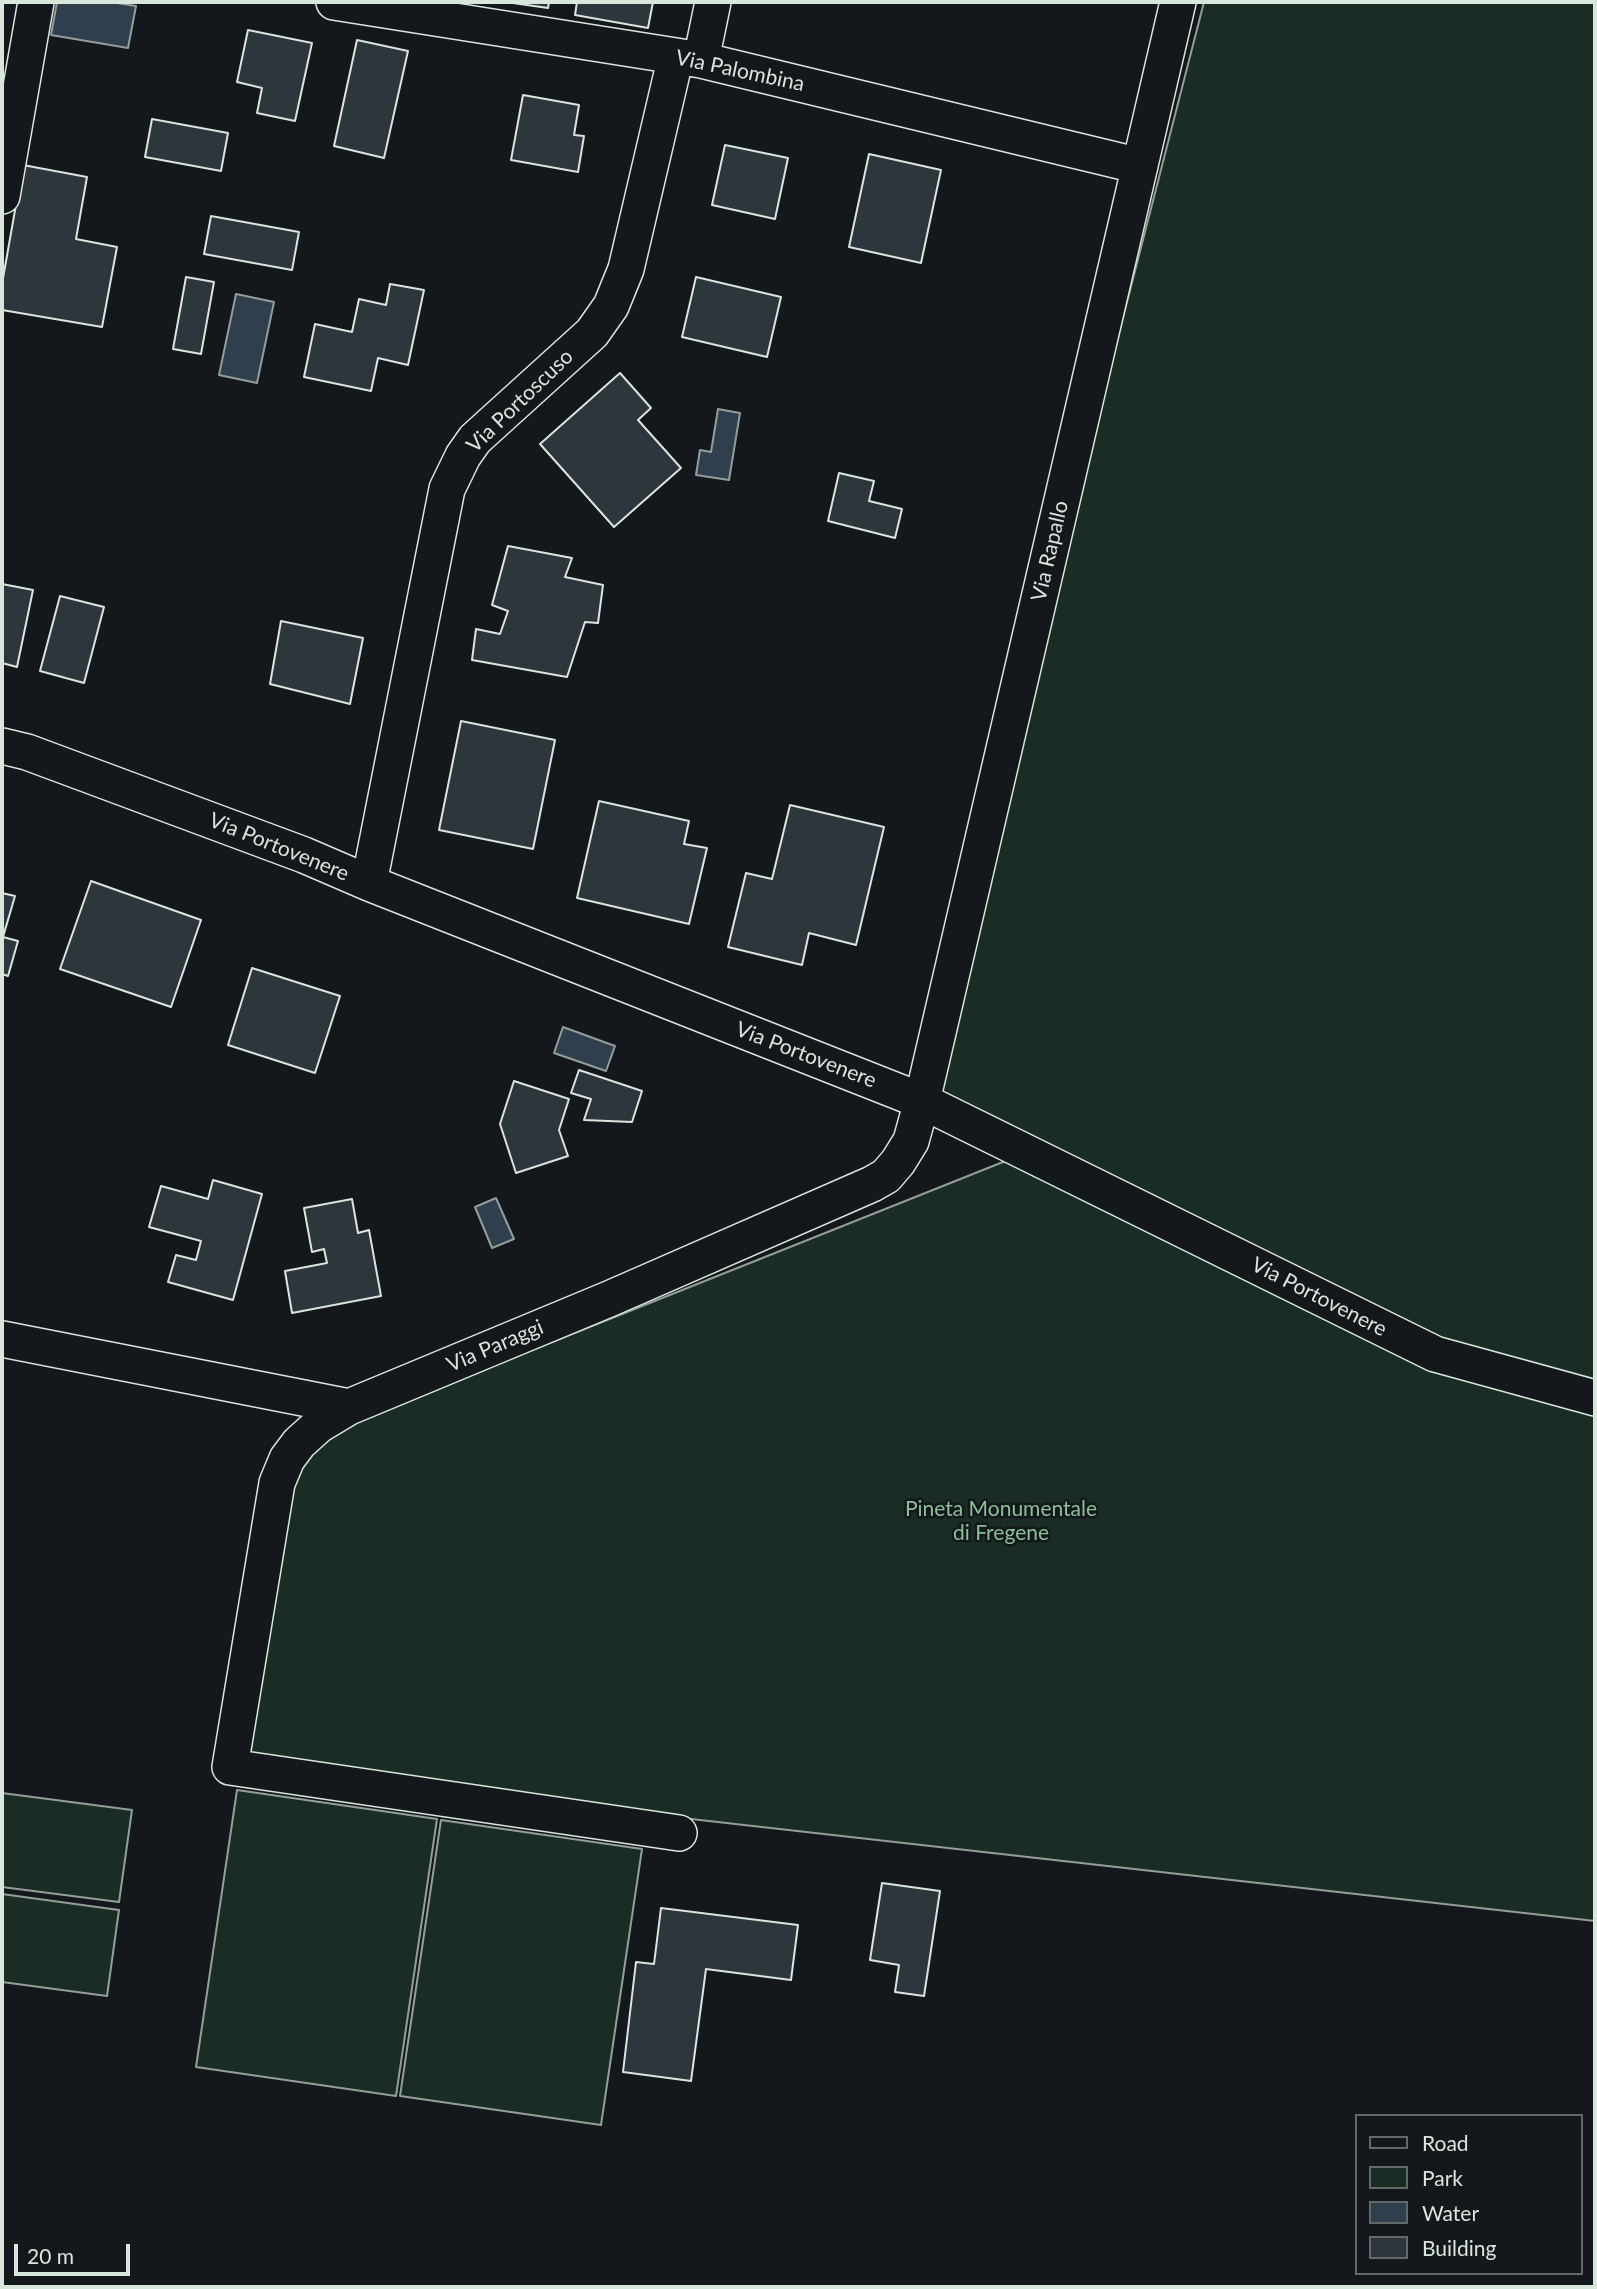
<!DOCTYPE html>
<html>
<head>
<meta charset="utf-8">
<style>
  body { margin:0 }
  #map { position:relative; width:1597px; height:2289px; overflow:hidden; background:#14181c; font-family:Lato,sans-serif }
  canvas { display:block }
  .frame { position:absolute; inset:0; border:4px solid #d8e6dc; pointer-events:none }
  .legend { position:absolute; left:1355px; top:2114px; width:228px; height:161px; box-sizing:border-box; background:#14181c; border:2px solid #626a69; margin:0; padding:9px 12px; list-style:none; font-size:21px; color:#d8e6dc }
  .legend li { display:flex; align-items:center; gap:14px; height:35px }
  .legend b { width:35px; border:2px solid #626a69 }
  .scale { position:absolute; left:14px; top:2244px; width:116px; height:32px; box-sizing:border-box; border:4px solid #d8e6dc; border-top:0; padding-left:9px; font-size:21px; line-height:24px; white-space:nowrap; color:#d8e6dc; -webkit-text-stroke:5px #14181c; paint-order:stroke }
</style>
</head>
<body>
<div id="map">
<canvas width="1597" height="2289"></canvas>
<div class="frame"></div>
<ul class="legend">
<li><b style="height:9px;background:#14181c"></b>Road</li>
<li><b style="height:19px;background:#1a2d24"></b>Park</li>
<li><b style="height:19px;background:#2f3f4d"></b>Water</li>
<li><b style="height:19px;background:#2c363c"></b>Building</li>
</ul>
<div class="scale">20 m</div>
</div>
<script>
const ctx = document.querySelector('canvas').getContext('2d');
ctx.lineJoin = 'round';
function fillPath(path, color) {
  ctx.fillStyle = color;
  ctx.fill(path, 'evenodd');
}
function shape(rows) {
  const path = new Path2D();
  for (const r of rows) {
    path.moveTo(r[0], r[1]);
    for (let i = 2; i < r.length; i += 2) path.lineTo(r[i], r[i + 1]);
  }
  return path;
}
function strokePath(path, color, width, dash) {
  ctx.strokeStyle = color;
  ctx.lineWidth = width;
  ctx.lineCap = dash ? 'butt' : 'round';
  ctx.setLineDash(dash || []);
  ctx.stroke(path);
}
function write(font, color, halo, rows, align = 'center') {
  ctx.font = font + ' Lato,sans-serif';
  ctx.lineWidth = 5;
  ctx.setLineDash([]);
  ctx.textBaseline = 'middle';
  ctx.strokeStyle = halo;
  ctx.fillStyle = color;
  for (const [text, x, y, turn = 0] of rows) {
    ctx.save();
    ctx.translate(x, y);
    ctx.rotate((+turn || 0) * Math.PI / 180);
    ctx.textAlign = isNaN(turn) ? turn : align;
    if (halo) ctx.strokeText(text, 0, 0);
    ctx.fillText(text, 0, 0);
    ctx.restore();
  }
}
const green = shape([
  [1204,2,1595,2,1595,1381,1441,1342,922,1101,1204,2],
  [1013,1158,1595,1405,1595,1921,230,1767,299,1443,1013,1158],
  [237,1790,437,1819,396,2096,196,2067,237,1790],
  [2,1793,132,1810,119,1902,2,1887,2,1793],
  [441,1820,642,1849,601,2125,400,2096,441,1820],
  [2,1894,119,1910,107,1996,2,1982,2,1894]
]);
fillPath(green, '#1a2d24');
strokePath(green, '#939e99', 2);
const water = shape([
  [57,2,111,2,136,6,128,48,51,35,57,2],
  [236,294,274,302,257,383,219,375,236,294],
  [718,409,740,413,729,480,696,475,700,450,711,452,718,409],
  [563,1027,615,1046,606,1071,554,1053,563,1027],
  [496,1198,514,1239,492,1248,475,1207,496,1198]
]);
fillPath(water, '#2f3f4d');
strokePath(water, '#939e99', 2);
const building = shape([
  [506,2,549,2,548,8,506,2],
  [577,2,653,2,648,28,575,15,577,2],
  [248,30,312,43,295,121,257,113,262,88,237,82,248,30],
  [357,40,408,51,384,158,334,146,357,40],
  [523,95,579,105,574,135,584,136,578,172,511,160,523,95],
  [152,119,228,133,221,171,145,157,152,119],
  [725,145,788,158,775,219,712,205,725,145],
  [869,154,941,170,921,263,849,247,869,154],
  [23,165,87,177,76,239,117,247,102,327,2,310,2,284,23,165],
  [211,216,299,232,292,270,204,254,211,216],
  [186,277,214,282,201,354,173,349,186,277],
  [696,277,781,297,767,357,682,337,696,277],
  [390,284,424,290,408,365,378,358,371,391,304,377,315,324,352,332,359,299,386,305,390,284],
  [620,373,651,408,638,420,681,468,614,527,540,444,620,373],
  [839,473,874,481,869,501,902,509,895,538,828,521,839,473],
  [508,546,572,558,565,577,603,585,598,623,585,622,567,677,472,660,476,629,500,634,508,611,492,605,508,546],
  [2,584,33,590,17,667,2,663,2,584],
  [60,596,104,607,84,683,40,671,60,596],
  [281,621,363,638,350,704,270,684,281,621],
  [461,721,555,740,533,849,439,830,461,721],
  [599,801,689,821,684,844,707,848,689,924,577,898,599,801],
  [790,805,884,827,856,945,809,933,802,965,728,947,746,873,772,879,790,805],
  [91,881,201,920,171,1007,60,969,91,881],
  [2,893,15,896,3,937,18,941,8,976,2,974,2,893],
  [252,968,340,996,315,1073,228,1045,252,968],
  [579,1070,642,1091,632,1122,584,1120,591,1099,571,1093,579,1070],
  [514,1081,569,1099,559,1130,568,1156,516,1173,500,1124,514,1081],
  [213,1180,262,1194,233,1300,168,1282,176,1255,196,1260,201,1241,149,1227,161,1186,208,1199,213,1180],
  [352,1199,358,1233,369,1230,381,1296,292,1313,285,1271,327,1263,324,1249,312,1252,304,1208,352,1199],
  [882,1883,940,1891,924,1996,895,1992,899,1965,870,1960,882,1883],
  [661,1908,798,1925,791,1980,706,1969,691,2081,623,2072,636,1962,654,1964,661,1908]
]);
fillPath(building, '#2c363c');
strokePath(building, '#d8e6dc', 2);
const minor = shape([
  [334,2,701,60,1140,166],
  [701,60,713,2],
  [2,196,36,2],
  [2,746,27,752,304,855,369,883,922,1101,1435,1354,1595,1398],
  [369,883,447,489,463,456,475,439,592,333,611,306,626,269,676,56],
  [2,1339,349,1407,609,1299,872,1184,886,1176,898,1162,911,1141,922,1101,1178,2],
  [349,1407,319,1425,299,1443,287,1459,277,1483,230,1767,679,1833]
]);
strokePath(minor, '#d8e6dc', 38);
strokePath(minor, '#14181c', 35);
write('21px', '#d8e6dc', '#14181c', [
  ["Via Palombina",740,71,12],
  ["Via Portoscuso",520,401,-44],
  ["Via Rapallo",1050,551,-77],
  ["Via Portovenere",279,847,22],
  ["Via Portovenere",806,1055,21],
  ["Via Portovenere",1319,1297,27],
  ["Via Paraggi",495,1346,-23]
]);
write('21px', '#8ac095', '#14181c', [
  ["Pineta Monumentale",1001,1509],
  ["di Fregene",1001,1533]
]);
</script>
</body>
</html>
